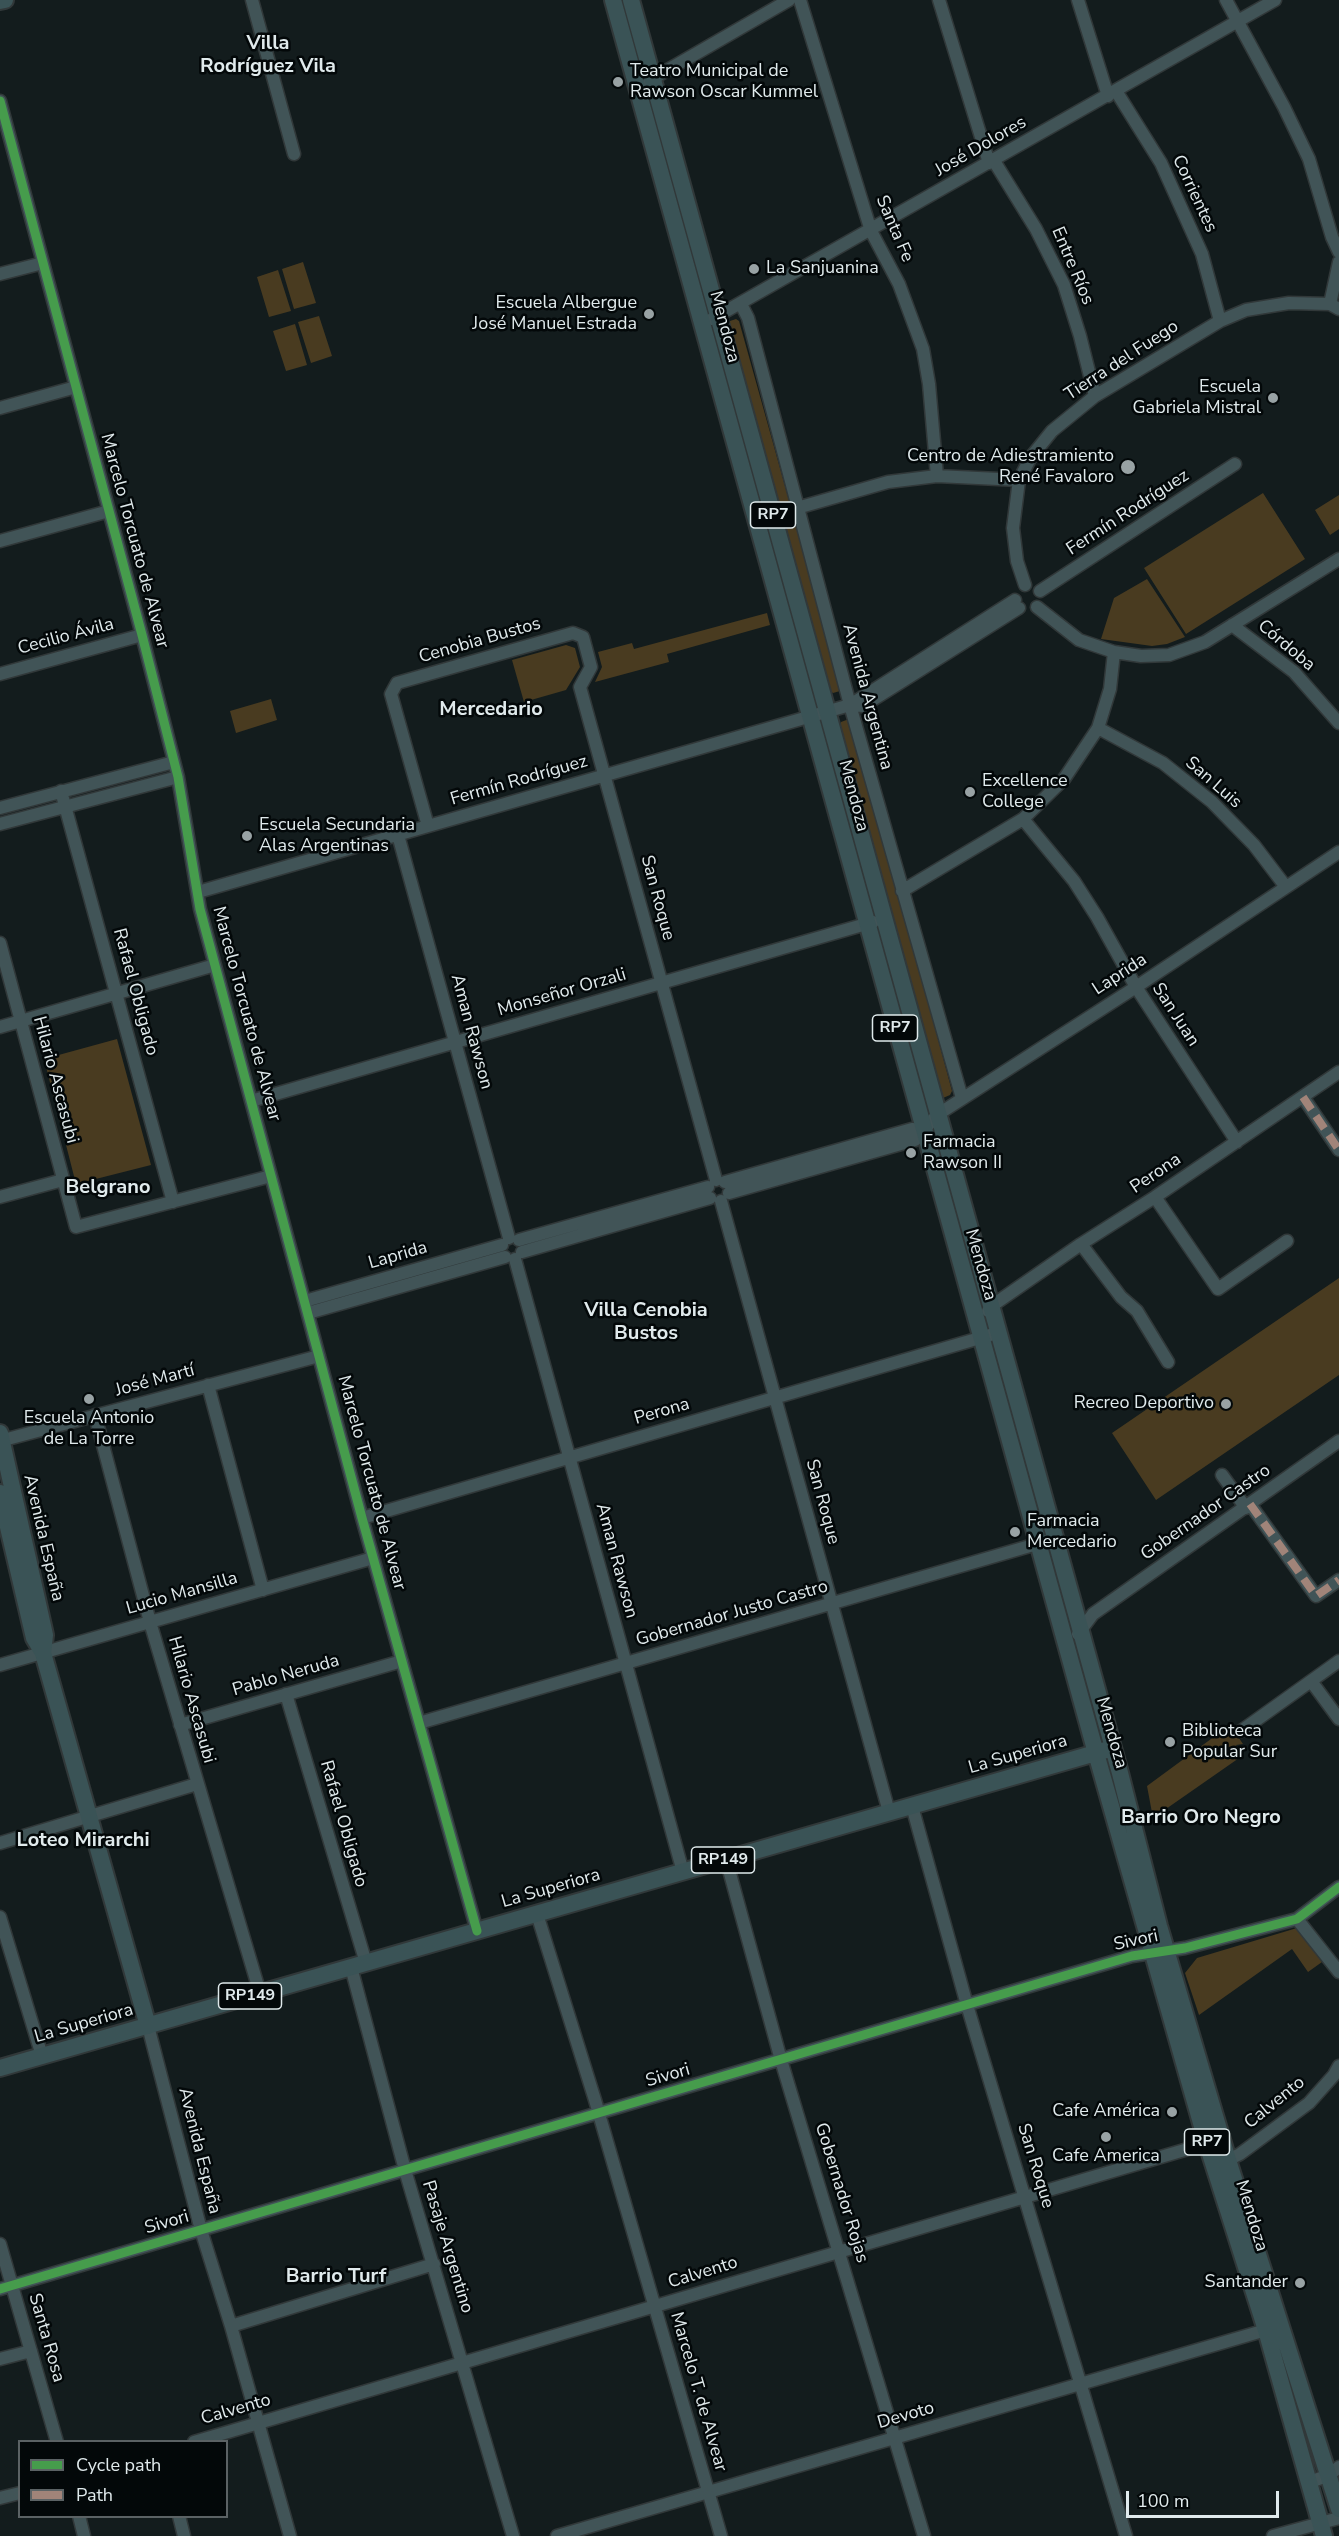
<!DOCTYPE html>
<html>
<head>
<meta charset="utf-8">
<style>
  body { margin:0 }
  #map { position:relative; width:1339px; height:2536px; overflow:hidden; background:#131c1d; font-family:"Nunito Sans",sans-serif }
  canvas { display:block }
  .legend { position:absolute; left:18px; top:2440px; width:210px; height:78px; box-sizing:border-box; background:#030809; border:2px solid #5b6264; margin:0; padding:8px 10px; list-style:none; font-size:18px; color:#e0eaec }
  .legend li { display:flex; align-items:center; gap:12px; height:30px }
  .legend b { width:30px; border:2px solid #5b6264 }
  .scale { position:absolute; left:1126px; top:2491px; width:153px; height:27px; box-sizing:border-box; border:3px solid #e0eaec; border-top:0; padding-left:8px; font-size:18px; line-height:21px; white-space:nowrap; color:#e0eaec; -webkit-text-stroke:4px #030809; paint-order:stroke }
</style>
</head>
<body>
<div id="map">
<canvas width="1339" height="2536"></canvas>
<ul class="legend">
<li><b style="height:8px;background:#469c4c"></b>Cycle path</li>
<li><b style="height:8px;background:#a18479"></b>Path</li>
</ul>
<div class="scale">100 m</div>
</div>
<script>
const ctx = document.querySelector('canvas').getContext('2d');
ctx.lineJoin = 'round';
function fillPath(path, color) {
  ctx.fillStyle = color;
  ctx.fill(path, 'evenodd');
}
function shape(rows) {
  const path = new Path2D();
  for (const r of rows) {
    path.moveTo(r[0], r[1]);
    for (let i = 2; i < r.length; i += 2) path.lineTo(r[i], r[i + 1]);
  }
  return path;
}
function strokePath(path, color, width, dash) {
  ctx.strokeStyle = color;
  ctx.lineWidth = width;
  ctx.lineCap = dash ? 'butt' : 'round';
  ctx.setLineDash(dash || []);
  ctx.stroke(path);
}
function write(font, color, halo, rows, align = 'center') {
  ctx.font = font + ' "Nunito Sans",sans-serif';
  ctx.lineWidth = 5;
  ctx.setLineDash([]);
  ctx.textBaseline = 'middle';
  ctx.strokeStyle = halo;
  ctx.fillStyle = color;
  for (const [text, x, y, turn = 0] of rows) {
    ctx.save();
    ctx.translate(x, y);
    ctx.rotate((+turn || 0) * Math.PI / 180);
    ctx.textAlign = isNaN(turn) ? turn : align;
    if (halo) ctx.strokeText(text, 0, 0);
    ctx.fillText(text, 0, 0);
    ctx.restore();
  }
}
fillPath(shape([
  [303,262,316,303,294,309,282,269],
  [278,270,291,311,269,317,257,277],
  [319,316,332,356,311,363,298,322],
  [736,319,739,321,841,687,840,691,833,693,830,691,727,322],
  [295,324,307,365,286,371,273,331],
  [1263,493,1305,559,1186,634,1144,568],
  [1339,495,1339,529,1330,535,1315,510],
  [1147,579,1185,637,1167,644,1152,646,1101,639,1114,598],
  [767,613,770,625,667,654,669,662,595,682,602,667,598,652,632,643,634,649],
  [566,645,575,648,580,667,566,690,524,702,512,660],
  [271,699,277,720,236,733,230,711],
  [849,719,853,723,952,1091,950,1095,943,1098,940,1095,839,727,841,722],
  [117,1039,151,1165,76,1184,44,1059],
  [1339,1278,1339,1375,1156,1500,1112,1433],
  [1230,1725,1243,1744,1236,1745,1242,1756,1153,1818,1147,1786],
  [1297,1928,1322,1962,1308,1972,1292,1949,1199,2015,1185,1973,1197,1958]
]), '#493b20');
const minor = shape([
  [252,0,294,154],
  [800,0,871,231,899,284,923,349,929,384,937,476],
  [939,0,989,163],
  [1078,0,1108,96],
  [1226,0,1284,107,1309,159,1332,237,1339,252],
  [1116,91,1161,163,1202,254,1220,321],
  [639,95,652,79,789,0],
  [0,101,142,635,178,777,200,909,362,1518,477,1931],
  [994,161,1036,229,1064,285,1080,336,1095,396],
  [0,274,43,263],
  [741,304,748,318,850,705,962,1098],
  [1330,304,1339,262],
  [712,319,1275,0],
  [0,408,76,387],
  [797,508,888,482,937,476,1019,480],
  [0,541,109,511],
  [1025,585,1017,561,1013,528,1019,480,1031,457,1052,431,1095,396,1220,321,1246,310,1289,303,1330,304,1339,309],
  [1040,591,1235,464],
  [1037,607,1079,640,1114,652,1141,656,1169,655,1205,642,1339,559],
  [1232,625,1294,672,1339,723],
  [0,674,142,635],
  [850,705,1015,600],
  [1098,728,1163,763,1212,802,1254,845,1286,887],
  [61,791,173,1202],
  [0,808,174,762],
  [1023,819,1074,881,1097,917,1136,987,1237,1142],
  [0,824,178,777],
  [428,826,391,694,397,683,573,633,583,637,591,667,580,687,716,1180],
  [398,835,509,1238],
  [902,891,1023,819,1064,779,1098,728,1110,689,1114,652],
  [198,892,850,705,863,706,1019,608],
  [0,943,76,1227,271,1176],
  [0,1027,215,965],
  [1303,1097,1339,1150],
  [251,1101,873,922],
  [725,1182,912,1129,923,1131],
  [729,1193,915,1140,937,1115,1136,987,1339,852],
  [0,1197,63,1180],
  [1155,1197,1218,1289,1287,1241],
  [721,1201,889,1812],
  [519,1240,708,1187],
  [1081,1244,1121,1297,1137,1311,1168,1362],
  [522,1252,710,1198],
  [515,1259,683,1872],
  [305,1301,502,1245],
  [988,1311,993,1305,1081,1244,1155,1197,1339,1072],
  [308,1313,505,1257],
  [208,1385,263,1590],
  [95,1415,150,1622,260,1993],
  [0,1441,319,1356],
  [1222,1475,1246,1508],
  [1250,1504,1316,1596,1339,1580],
  [362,1518,997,1333],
  [1078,1634,1093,1614,1339,1441],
  [0,1665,373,1558],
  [1311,1681,1339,1719],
  [286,1694,366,1963],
  [419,1723,1054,1539],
  [180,1725,402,1661],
  [1241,1731,1339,1661],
  [912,1806,967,2005,1126,2536],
  [0,1843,197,1784],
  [726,1859,781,2060,924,2536],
  [537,1914,595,2100,721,2536],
  [0,1917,42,2056],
  [1297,1919,1339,1972],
  [351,1967,405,2170,513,2536],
  [148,2026,201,2230,231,2326,290,2536],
  [1228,2160,1240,2154,1309,2103,1334,2075,1339,2066],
  [0,2244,57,2442],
  [0,2289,1132,1956,1185,1948,1297,1919,1339,1887],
  [231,2326,434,2264],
  [0,2359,31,2351],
  [194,2442,1215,2141],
  [1310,2482,1329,2475,1339,2467],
  [0,2498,20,2493],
  [79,2516,84,2536],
  [179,2516,184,2536],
  [557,2536,1266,2330],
  [1273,2536,1339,2518]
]);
const major = shape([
  [613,0,1096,1753,1207,2144,1266,2330,1324,2536],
  [631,0,1120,1773,1159,1926,1228,2160,1339,2509],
  [0,1,5,0],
  [0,1433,45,1635,43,1653],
  [0,1493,34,1638,43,1653,148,2026],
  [0,2068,1106,1750]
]);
strokePath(minor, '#313839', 15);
strokePath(major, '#313839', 20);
strokePath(minor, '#415457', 12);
strokePath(major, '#3a5356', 16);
strokePath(shape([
  [1303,1097,1339,1150],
  [1250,1504,1316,1596,1339,1580]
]), '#a18479', 8, [15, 8]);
strokePath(shape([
  [0,101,142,635,178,777,200,909,362,1518,477,1931],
  [0,2289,1132,1956,1185,1948,1297,1919,1339,1887]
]), '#469c4c', 9);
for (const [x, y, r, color] of [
  [618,82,6,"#98a2a4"],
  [754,269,6,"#98a2a4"],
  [649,314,6,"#98a2a4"],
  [1273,398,6,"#98a2a4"],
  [1128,467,8,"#98a2a4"],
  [970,792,6,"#98a2a4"],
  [247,836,6,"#98a2a4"],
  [911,1153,6,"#98a2a4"],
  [89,1399,6,"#98a2a4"],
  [1226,1404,6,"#98a2a4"],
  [1015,1532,6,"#98a2a4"],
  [1170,1742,6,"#98a2a4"],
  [1172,2112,6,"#98a2a4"],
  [1106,2137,6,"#98a2a4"],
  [1300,2283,6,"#98a2a4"]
]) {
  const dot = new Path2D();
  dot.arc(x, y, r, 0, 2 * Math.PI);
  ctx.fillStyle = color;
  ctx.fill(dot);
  strokePath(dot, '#030809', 2);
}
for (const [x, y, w] of [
  [773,515,45],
  [895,1028,45],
  [723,1860,63],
  [250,1996,63],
  [1207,2142,45]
]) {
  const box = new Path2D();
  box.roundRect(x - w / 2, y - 13, w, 26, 4.5);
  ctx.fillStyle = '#030809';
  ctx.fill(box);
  strokePath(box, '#e0eaec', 1.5);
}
write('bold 16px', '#e0eaec', null, [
  ["RP7",773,515],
  ["RP7",895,1028],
  ["RP149",723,1860],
  ["RP149",250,1996],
  ["RP7",1207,2142]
]);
write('18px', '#e0eaec', '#030809', [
  ["Teatro Municipal de",630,72],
  ["Rawson Oscar Kummel",630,93],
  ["La Sanjuanina",766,269],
  ["Escuela Albergue",637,304,"right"],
  ["José Manuel Estrada",637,325,"right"],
  ["Escuela",1261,388,"right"],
  ["Gabriela Mistral",1261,409,"right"],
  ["Centro de Adiestramiento",1114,457,"right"],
  ["René Favaloro",1114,478,"right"],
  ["Excellence",982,782],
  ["College",982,803],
  ["Escuela Secundaria",259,826],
  ["Alas Argentinas",259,847],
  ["Farmacia",923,1143],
  ["Rawson II",923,1164],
  ["Recreo Deportivo",1214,1404,"right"],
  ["Escuela Antonio",89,1419,"center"],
  ["de La Torre",89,1440,"center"],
  ["Farmacia",1027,1522],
  ["Mercedario",1027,1543],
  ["Biblioteca",1182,1732],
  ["Popular Sur",1182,1753],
  ["Cafe América",1160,2112,"right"],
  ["Cafe America",1106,2157,"center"],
  ["Santander",1288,2283,"right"]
], 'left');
write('18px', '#e0eaec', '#030809', [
  ["José Dolores",981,147,-30],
  ["Corrientes",1194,194,65],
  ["Santa Fe",894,229,67],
  ["Entre Ríos",1072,266,67],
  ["Mendoza",724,327,75],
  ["Tierra del Fuego",1122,361,-33],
  ["Fermín Rodríguez",1128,513,-33],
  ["Marcelo Torcuato de Alvear",134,541,75],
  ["Cecilio Ávila",66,637,-15],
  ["Cenobia Bustos",480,641,-16],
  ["Córdoba",1286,646,40],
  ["Avenida Argentina",867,697,75],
  ["Fermín Rodríguez",519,781,-16],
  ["San Luis",1213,783,41],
  ["Mendoza",853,796,75],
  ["San Roque",657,898,75],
  ["Laprida",1120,975,-33],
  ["Rafael Obligado",135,992,75],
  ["Monseñor Orzali",562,993,-16],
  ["Marcelo Torcuato de Alvear",246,1014,75],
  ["San Juan",1175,1015,57],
  ["Aman Rawson",471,1032,75],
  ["Hilario Ascasubi",55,1080,75],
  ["Perona",1156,1174,-34],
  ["Laprida",398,1256,-16],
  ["Mendoza",980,1265,74],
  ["José Martí",155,1381,-15],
  ["Perona",662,1412,-16],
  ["Marcelo Torcuato de Alvear",371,1483,75],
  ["San Roque",822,1502,75],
  ["Gobernador Castro",1206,1513,-35],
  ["Avenida España",43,1538,77],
  ["Aman Rawson",616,1561,75],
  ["Lucio Mansilla",182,1594,-16],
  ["Gobernador Justo Castro",732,1614,-16],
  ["Pablo Neruda",286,1676,-16],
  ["Hilario Ascasubi",191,1700,74],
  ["Mendoza",1111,1733,74],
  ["La Superiora",1018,1755,-16],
  ["Rafael Obligado",343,1824,74],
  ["La Superiora",551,1889,-16],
  ["Sivori",1136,1941,-12],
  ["La Superiora",84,2024,-16],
  ["Sivori",668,2076,-16],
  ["Calvento",1275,2103,-39],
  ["Avenida España",199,2151,76],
  ["San Roque",1035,2166,73],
  ["Gobernador Rojas",841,2193,73],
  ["Mendoza",1251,2216,73],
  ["Sivori",167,2223,-16],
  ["Pasaje Argentino",447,2247,73],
  ["Calvento",703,2273,-17],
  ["Santa Rosa",46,2338,74],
  ["Marcelo T. de Alvear",698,2392,74],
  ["Calvento",236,2410,-16],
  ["Devoto",906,2416,-16]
]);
write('bold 20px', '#e0eaec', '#030809', [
  ["Villa",268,44],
  ["Rodríguez Vila",268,67],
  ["Mercedario",491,710],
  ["Belgrano",108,1188],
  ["Villa Cenobia",646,1311],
  ["Bustos",646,1334],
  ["Barrio Oro Negro",1201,1818],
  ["Loteo Mirarchi",83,1841],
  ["Barrio Turf",336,2277]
]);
</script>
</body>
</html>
